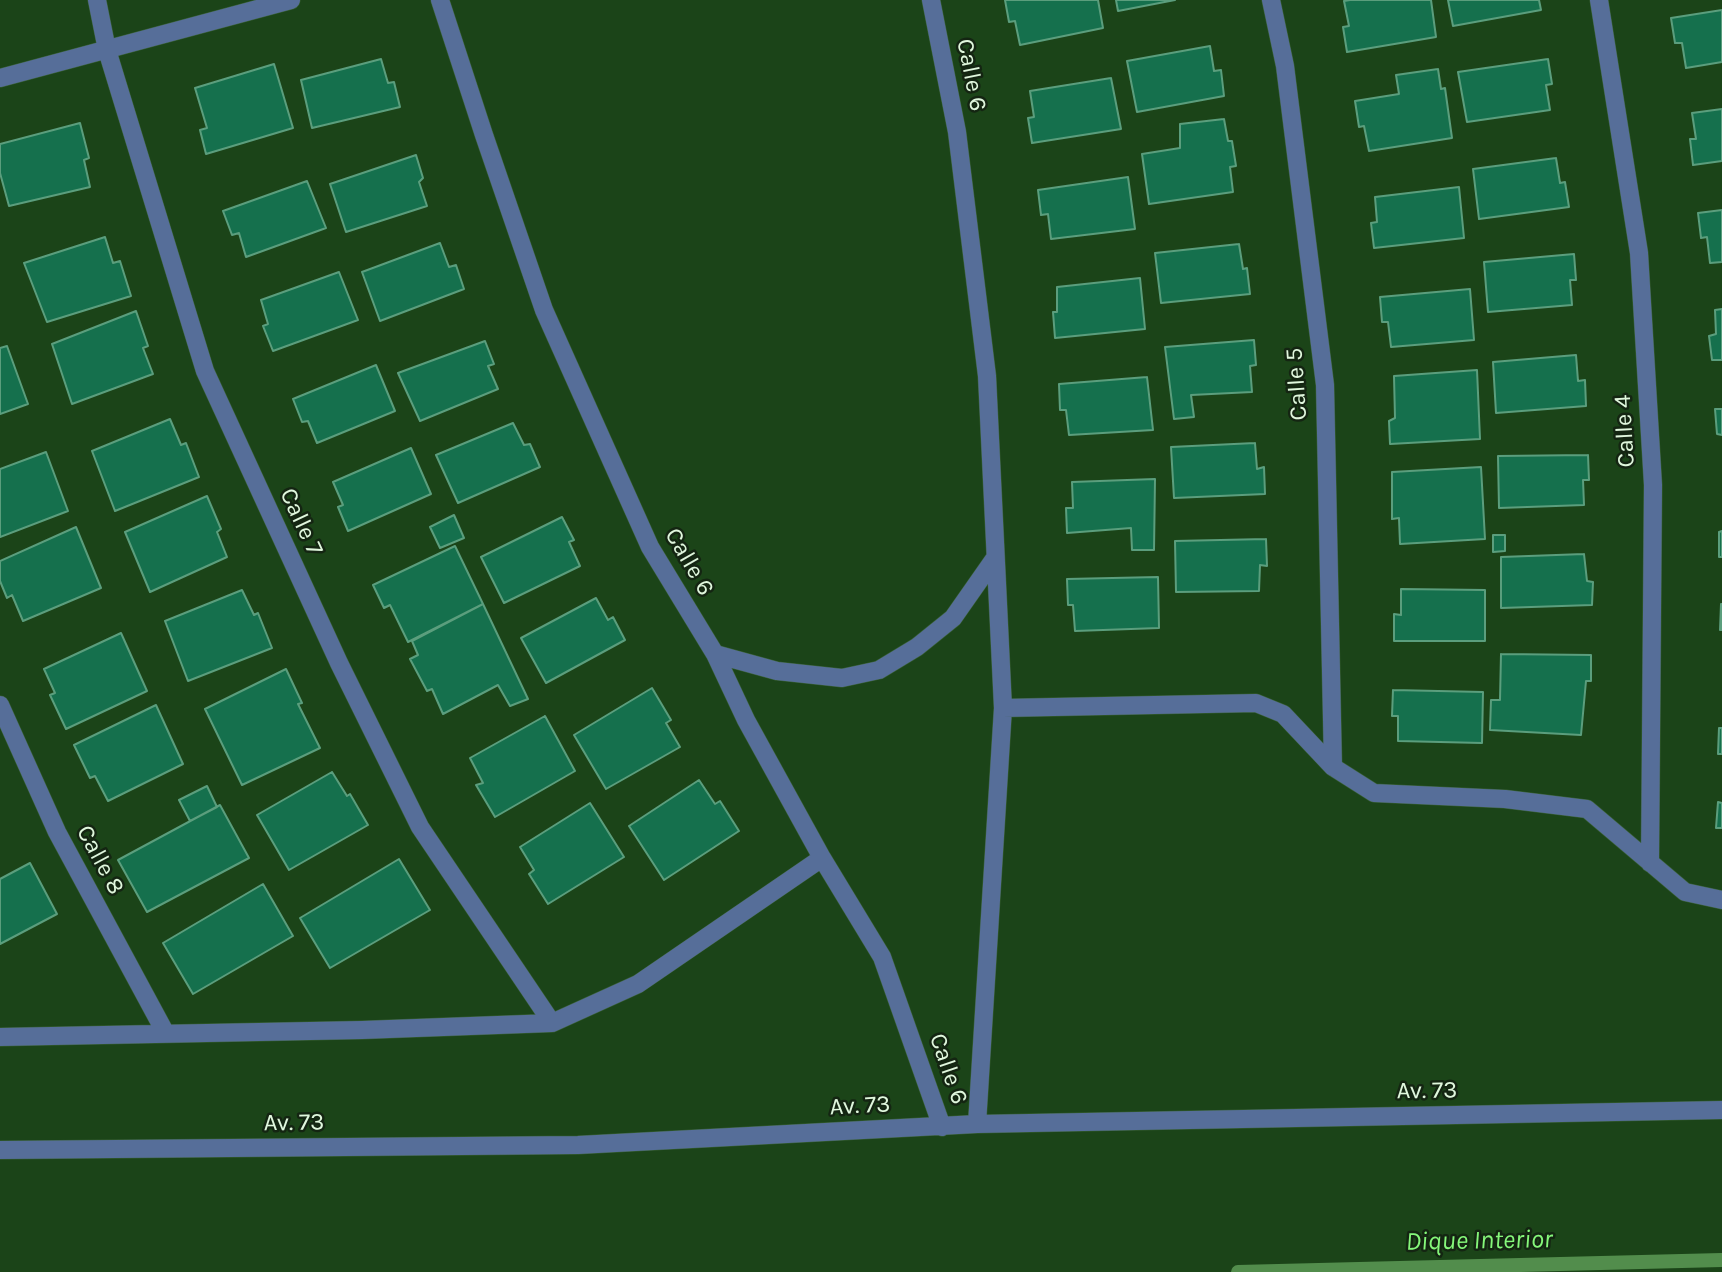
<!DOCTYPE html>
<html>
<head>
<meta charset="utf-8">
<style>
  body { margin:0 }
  canvas { display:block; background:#1b4418 }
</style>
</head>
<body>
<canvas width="1722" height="1272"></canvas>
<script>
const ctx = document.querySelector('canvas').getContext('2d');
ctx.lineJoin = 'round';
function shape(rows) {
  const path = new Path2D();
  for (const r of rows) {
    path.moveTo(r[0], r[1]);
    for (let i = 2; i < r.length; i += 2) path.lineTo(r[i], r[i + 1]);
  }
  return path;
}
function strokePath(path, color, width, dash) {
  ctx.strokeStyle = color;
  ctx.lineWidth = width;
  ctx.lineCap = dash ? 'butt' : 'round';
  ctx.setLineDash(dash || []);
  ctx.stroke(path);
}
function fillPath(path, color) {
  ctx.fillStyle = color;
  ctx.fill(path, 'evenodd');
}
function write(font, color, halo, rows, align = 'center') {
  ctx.font = font + ' Karla,sans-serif';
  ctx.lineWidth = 5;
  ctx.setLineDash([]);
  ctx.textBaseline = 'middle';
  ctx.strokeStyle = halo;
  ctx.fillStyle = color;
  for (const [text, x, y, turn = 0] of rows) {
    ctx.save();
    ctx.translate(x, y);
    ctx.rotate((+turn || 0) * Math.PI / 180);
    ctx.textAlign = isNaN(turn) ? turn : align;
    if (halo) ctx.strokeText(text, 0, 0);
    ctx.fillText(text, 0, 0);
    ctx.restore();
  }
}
strokePath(shape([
  [1238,1272,1722,1260]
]), '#528d4c', 14);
const building = shape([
  [1005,0,1098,0,1103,28,1020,45,1015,21,1009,22,1005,0],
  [1116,0,1175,0,1118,11,1116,0],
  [1350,0,1431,0,1436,37,1347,52,1343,27,1349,26,1344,1,1350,0],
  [1448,0,1539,0,1541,10,1453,26,1448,0],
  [1722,10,1722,62,1686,68,1682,43,1675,43,1671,18,1722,10],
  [1210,46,1214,71,1221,70,1224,96,1137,112,1127,61,1210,46],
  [381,59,388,83,394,82,400,107,312,128,301,80,381,59],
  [1548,59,1552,84,1546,85,1550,110,1467,122,1458,72,1548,59],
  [274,64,293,128,206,154,200,130,207,128,195,88,274,64],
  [1438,69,1441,89,1445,88,1452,138,1369,151,1364,126,1359,127,1355,101,1399,94,1396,75,1438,69],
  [1111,78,1121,129,1032,143,1028,118,1034,117,1030,91,1111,78],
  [1722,109,1722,161,1693,165,1690,139,1696,139,1692,113,1722,109],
  [1224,119,1228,141,1232,141,1236,166,1230,167,1233,192,1149,204,1142,154,1180,148,1180,124,1224,119],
  [80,123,89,158,84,160,90,187,9,206,0,173,0,144,80,123],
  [416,155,423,178,419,182,427,206,346,232,330,184,416,155],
  [1556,158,1560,183,1565,182,1569,207,1479,219,1473,169,1556,158],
  [1128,177,1135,229,1051,239,1048,214,1041,215,1038,190,1128,177],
  [307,181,326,228,246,257,239,233,232,235,223,211,307,181],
  [1459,187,1464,238,1374,248,1371,223,1377,222,1375,197,1459,187],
  [1722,210,1722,262,1710,263,1707,237,1701,238,1698,213,1722,210],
  [105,237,113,263,120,261,131,296,47,322,24,263,105,237],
  [440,243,449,267,456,265,464,289,380,321,362,272,440,243],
  [1239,244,1243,269,1247,268,1250,294,1161,303,1155,253,1239,244],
  [1574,254,1576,280,1570,280,1572,305,1488,312,1484,262,1574,254],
  [339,272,358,320,273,351,263,326,268,324,261,300,339,272],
  [1140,278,1145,329,1055,338,1053,312,1057,312,1057,287,1140,278],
  [1470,289,1474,340,1391,347,1388,322,1382,322,1380,297,1470,289],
  [1722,309,1722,360,1712,360,1709,336,1716,334,1715,310,1722,309],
  [136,311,148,346,143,348,153,374,72,404,52,344,136,311],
  [1254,340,1256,365,1250,366,1252,392,1191,395,1194,417,1174,419,1165,347,1254,340],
  [485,341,494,364,488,366,498,389,420,421,398,373,485,341],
  [7,346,28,404,0,414,0,348,7,346],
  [1576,355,1578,381,1585,380,1586,406,1496,413,1493,362,1576,355],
  [376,365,395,411,317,443,308,421,302,422,293,399,376,365],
  [1477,370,1480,439,1390,444,1389,421,1395,418,1394,376,1477,370],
  [1147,377,1153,430,1069,435,1066,410,1060,410,1059,384,1147,377],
  [1715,409,1722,409,1722,435,1717,434,1715,409],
  [170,419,181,445,186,443,199,477,115,511,92,451,170,419],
  [513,423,524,445,530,444,540,467,458,503,436,455,513,423],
  [1255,443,1257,469,1264,467,1265,494,1174,498,1171,447,1255,443],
  [411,448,431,494,348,531,338,507,343,505,333,482,411,448],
  [46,452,68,511,0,537,0,469,46,452],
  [1588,455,1589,480,1583,480,1584,505,1499,508,1498,456,1588,455],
  [1481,467,1485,539,1400,544,1399,518,1392,519,1392,472,1481,467],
  [1155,479,1154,550,1132,550,1131,528,1067,533,1066,508,1073,508,1072,482,1155,479],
  [207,496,221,529,217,532,227,557,150,592,125,532,207,496],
  [454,515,464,538,440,548,430,527,454,515],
  [562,517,574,540,569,542,580,566,504,603,481,557,562,517],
  [76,527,101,588,23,621,12,595,7,598,0,581,0,561,76,527],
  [1722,531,1722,557,1719,557,1719,532,1722,531],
  [1493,535,1505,535,1505,551,1493,552,1493,535],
  [1266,539,1267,566,1260,565,1259,591,1176,592,1175,541,1266,539],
  [455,546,483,604,408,642,390,605,384,608,373,585,455,546],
  [1584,554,1587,581,1593,582,1592,605,1501,608,1501,557,1584,554],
  [1158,577,1159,628,1075,631,1073,605,1068,605,1067,579,1158,577],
  [1401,589,1485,590,1485,641,1394,641,1394,614,1401,615,1401,589],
  [242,590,254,615,258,613,272,648,188,681,165,621,242,590],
  [596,598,608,620,613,617,625,640,546,683,521,638,596,598],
  [483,604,528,699,510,706,498,685,443,714,432,689,427,691,410,659,418,655,412,641,483,604],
  [1721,604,1722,604,1722,630,1720,630,1721,604],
  [121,633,147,691,66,729,50,695,55,693,44,669,121,633],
  [1501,654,1591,655,1591,681,1586,681,1581,735,1490,730,1491,700,1500,700,1501,654],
  [286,669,302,703,298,704,320,748,242,785,205,709,286,669],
  [652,688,671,720,666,723,680,747,606,789,574,735,652,688],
  [1393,690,1483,692,1482,743,1398,741,1398,716,1392,716,1393,690],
  [156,705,183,764,108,801,95,776,90,778,74,745,156,705],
  [545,716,575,771,495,817,476,785,483,783,470,758,545,716],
  [1719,728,1722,728,1722,754,1718,754,1719,728],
  [332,772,347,796,350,794,368,825,289,870,257,815,332,772],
  [699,780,715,804,720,801,739,831,664,880,629,826,699,780],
  [207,786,217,807,190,821,179,800,207,786],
  [1718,802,1722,803,1722,828,1716,828,1718,802],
  [590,803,624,857,548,904,529,874,534,870,520,847,590,803],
  [220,805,249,858,147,912,118,860,220,805],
  [399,859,430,910,330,968,300,918,399,859],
  [30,863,57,914,0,944,0,879,30,863],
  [263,884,293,936,193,994,163,943,263,884]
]);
fillPath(building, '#15704d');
strokePath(building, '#5b9e7d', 2);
const street = shape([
  [97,0,107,50,205,371,339,663,420,827,552,1023],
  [440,0,484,135,544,310,650,547,715,654,746,720,822,858,882,957,942,1127],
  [931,0,957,132,987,376,1003,708,977,1124],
  [1271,0,1285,66,1325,385,1333,767],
  [1599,0,1639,253,1653,485,1650,863],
  [0,78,291,0],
  [715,654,777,671,842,678,879,670,917,647,953,618,995,558],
  [0,705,57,832,166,1034],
  [1003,708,1256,703,1283,714,1333,767,1374,793,1505,799,1587,809,1685,892,1722,900],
  [0,1037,362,1030,552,1023,638,984,822,858],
  [0,1150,578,1145,977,1124,1722,1110]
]);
strokePath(street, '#3b6138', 19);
strokePath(street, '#566e99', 18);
write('24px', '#e0f7dd', '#142512', [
  ["Calle 6",971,75,79],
  ["Calle 5",1297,384,-94],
  ["Calle 4",1625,431,-93],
  ["Calle 7",301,522,65],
  ["Calle 6",689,562,60],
  ["Calle 8",100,860,62],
  ["Calle 6",948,1069,71],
  ["Av. 73",1427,1091,-1],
  ["Av. 73",860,1106,-3],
  ["Av. 73",294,1123,-1]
]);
write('italic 26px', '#85f77a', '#142512', [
  ["Dique Interior",1479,1241,-1]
]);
</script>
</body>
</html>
